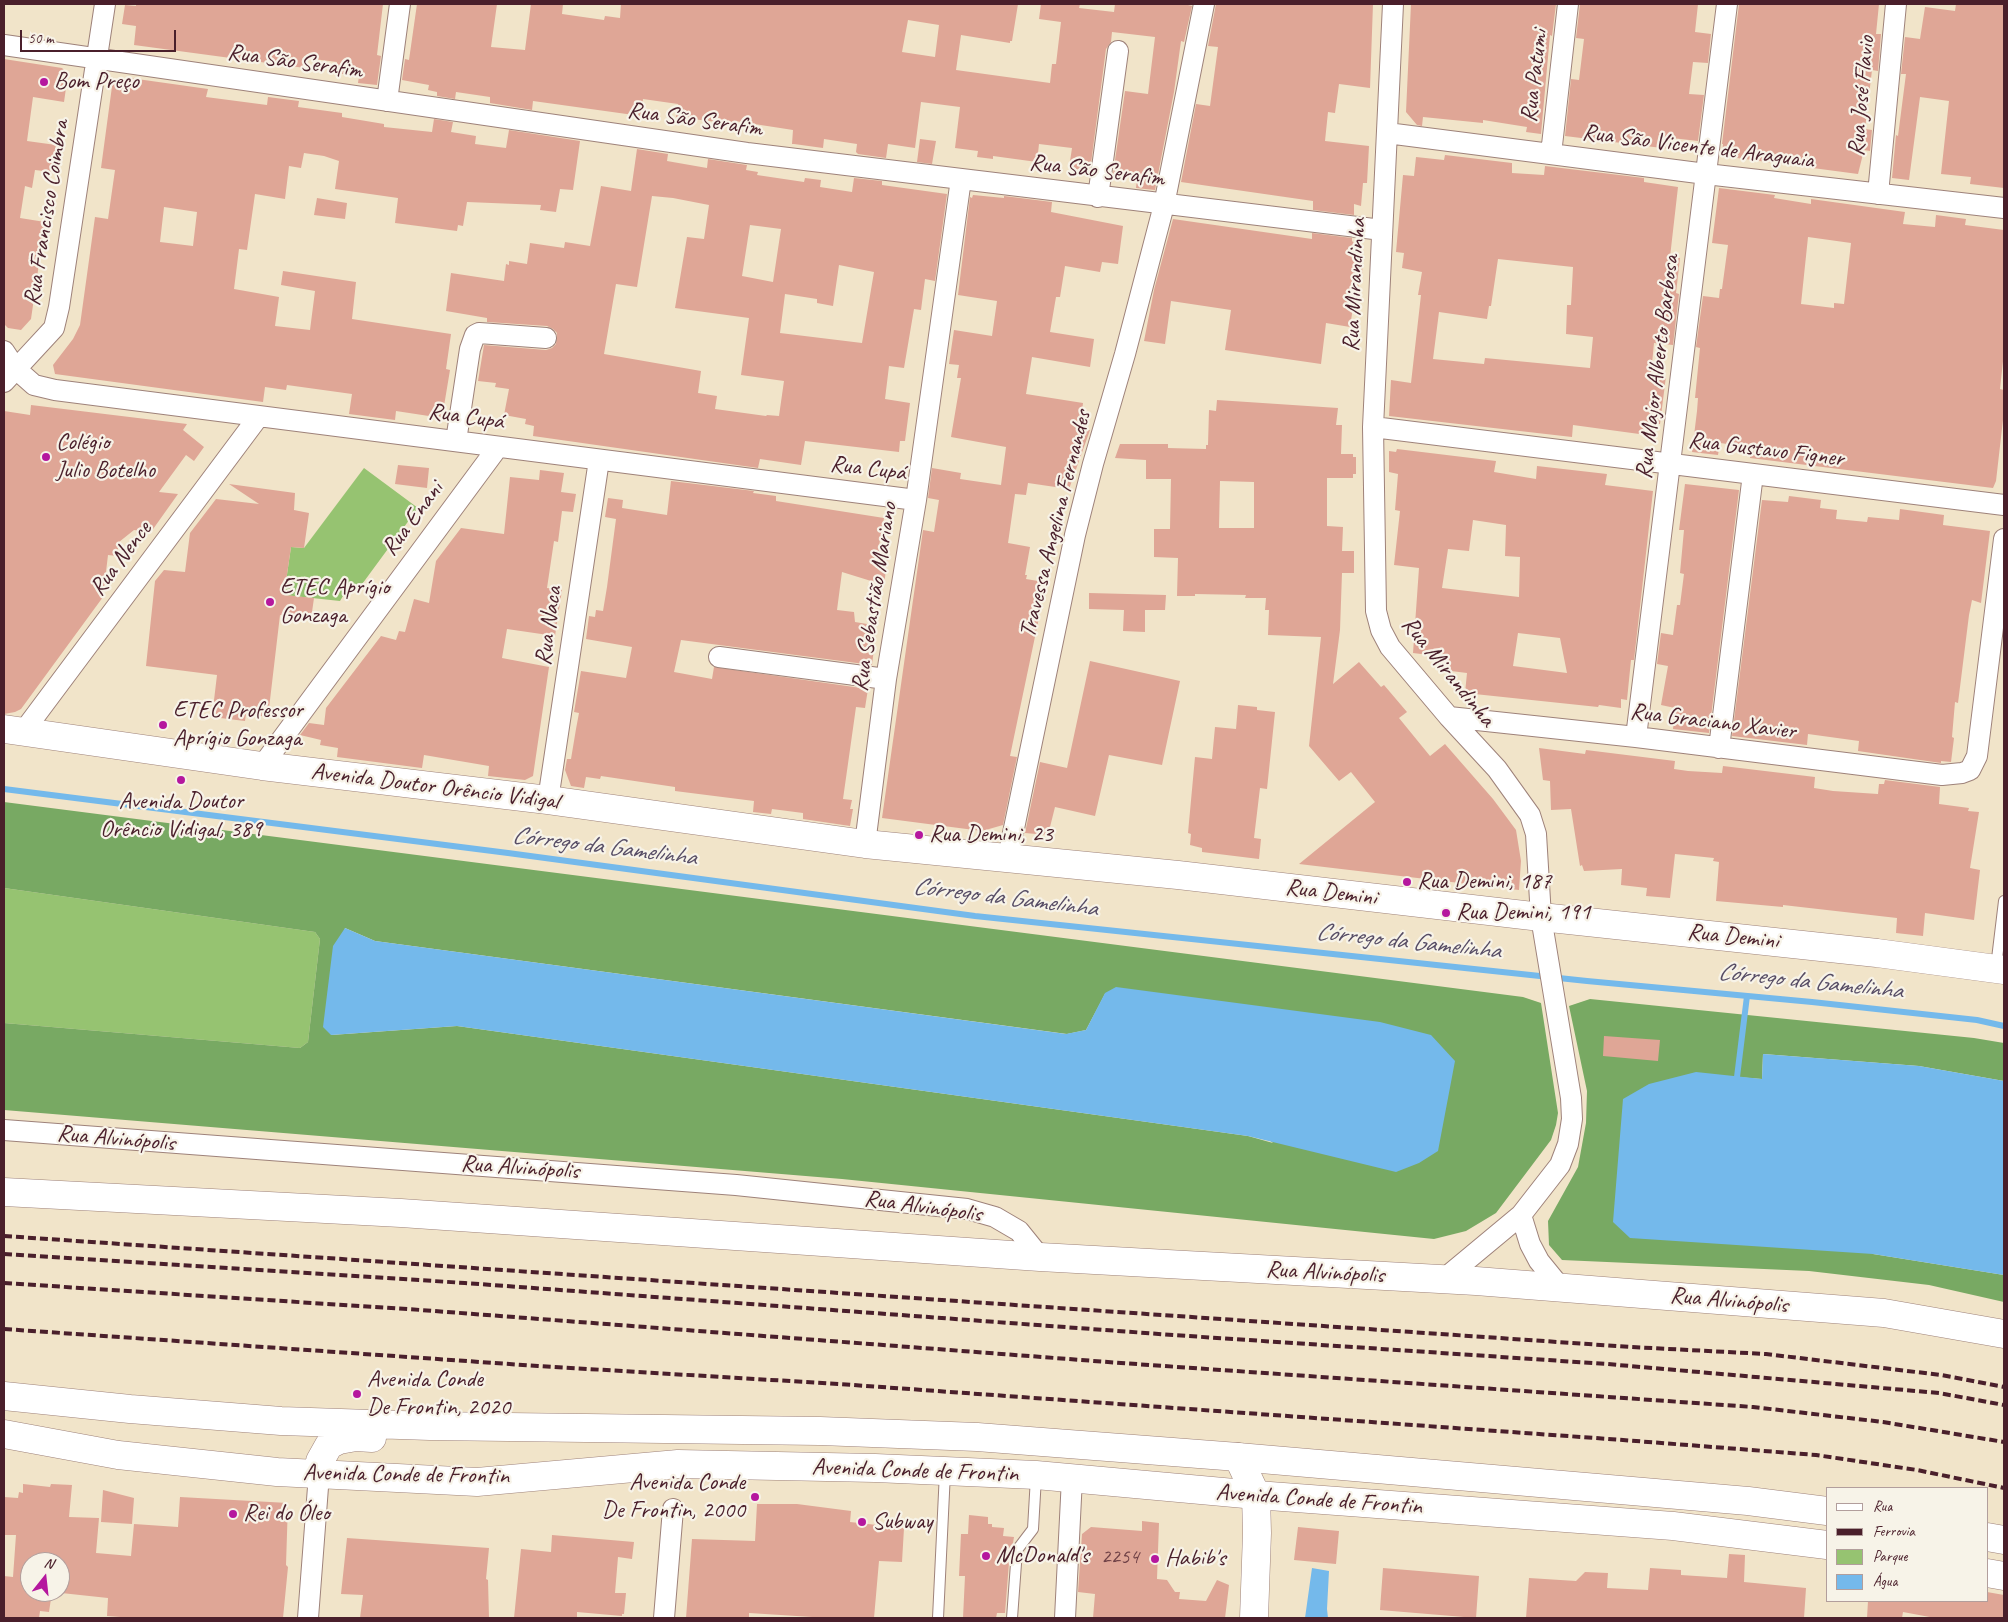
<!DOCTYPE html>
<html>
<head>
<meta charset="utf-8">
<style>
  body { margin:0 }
  #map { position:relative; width:2008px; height:1622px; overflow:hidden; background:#f1e4c9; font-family:Caveat,sans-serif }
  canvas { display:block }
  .frame { position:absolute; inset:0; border:5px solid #4a1f2b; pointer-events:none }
  .legend { position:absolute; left:1826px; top:1487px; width:162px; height:115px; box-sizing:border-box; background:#f7f3e8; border:1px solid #b29e9c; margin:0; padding:6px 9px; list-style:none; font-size:15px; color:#4a1f2b }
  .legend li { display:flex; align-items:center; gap:10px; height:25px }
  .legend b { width:25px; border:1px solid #b29e9c }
  .north { position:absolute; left:20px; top:1552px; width:50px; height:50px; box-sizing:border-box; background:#f7f3e8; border:1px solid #b29e9c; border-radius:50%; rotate:16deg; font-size:14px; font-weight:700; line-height:20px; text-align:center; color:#4a1f2b }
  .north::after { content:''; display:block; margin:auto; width:18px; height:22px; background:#b5179e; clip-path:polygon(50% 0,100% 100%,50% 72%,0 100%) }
  .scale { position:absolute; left:20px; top:30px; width:156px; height:22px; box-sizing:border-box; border:2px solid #4a1f2b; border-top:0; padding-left:6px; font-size:15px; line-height:18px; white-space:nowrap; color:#4a1f2b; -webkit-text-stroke:4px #f7f3e8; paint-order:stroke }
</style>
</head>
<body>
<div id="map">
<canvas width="2008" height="1622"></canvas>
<div class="frame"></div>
<ul class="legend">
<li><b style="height:6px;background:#fff"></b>Rua</li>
<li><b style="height:6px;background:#4a1f2b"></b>Ferrovia</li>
<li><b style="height:14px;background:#96c371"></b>Parque</li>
<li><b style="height:14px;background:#74b9eb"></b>Água</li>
</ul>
<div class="north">N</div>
<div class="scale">50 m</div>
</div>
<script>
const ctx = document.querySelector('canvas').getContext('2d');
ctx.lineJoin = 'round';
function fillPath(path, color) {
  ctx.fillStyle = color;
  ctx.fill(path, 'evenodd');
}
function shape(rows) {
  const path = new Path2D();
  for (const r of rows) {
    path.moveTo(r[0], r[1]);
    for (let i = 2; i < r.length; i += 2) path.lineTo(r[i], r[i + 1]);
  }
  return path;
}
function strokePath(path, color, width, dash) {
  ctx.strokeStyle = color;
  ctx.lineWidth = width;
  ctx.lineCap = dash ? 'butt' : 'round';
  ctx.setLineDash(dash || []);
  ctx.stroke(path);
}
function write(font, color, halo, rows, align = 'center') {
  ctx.font = font + ' Caveat,sans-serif';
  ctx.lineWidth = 4.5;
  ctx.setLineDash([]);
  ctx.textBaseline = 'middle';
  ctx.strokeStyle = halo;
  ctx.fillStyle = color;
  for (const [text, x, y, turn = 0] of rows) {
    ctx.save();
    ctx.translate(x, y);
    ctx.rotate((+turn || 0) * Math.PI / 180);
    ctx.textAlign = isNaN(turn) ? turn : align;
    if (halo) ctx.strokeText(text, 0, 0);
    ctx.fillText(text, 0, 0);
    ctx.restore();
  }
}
fillPath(shape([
  [364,468,418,508,357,591,349,586,340,601,284,595,291,547,304,548],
  [4,888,315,932,320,939,308,1042,300,1048,4,1023]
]), '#96c371');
fillPath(shape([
  [4,802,1523,997,1541,1003,1558,1113,1556,1125,1551,1140,1496,1213,1466,1231,1434,1239,842,1179,4,1110,4,1023,300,1048,308,1042,320,939,315,932,4,888],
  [345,928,375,941,1067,1034,1086,1030,1105,994,1273,1143,1248,1136,457,1026,331,1035],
  [1590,999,1974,1038,2004,1043,2004,1081,1919,1066,1763,1054,1762,1079,1737,1077,1873,1254,2004,1275,2004,1302,1929,1285,1809,1271,1562,1260,1549,1245,1548,1221,1578,1167,1586,1123,1587,1091,1569,1006]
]), '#78a963');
fillPath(shape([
  [345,928,375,941,1066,1034,1086,1030,1105,993,1116,987,1380,1022,1431,1035,1455,1061,1438,1151,1419,1163,1396,1172,1248,1136,457,1026,331,1035,323,1027,333,946],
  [1763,1054,1919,1066,2004,1081,2004,1275,1873,1254,1630,1238,1613,1222,1623,1099,1649,1084,1696,1072,1762,1079],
  [1312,1568,1329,1571,1327,1609,1328,1618,1305,1618]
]), '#74b9eb');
strokePath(shape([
  [4,789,508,853,975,916,1587,981,1812,1002,1977,1020,2004,1026],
  [1737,1077,1747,996]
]), '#74b9eb', 6);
fillPath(shape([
  [136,4,383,4,377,55,381,56,377,85,358,83,359,76,336,73,337,62,306,58,305,68,134,45,136,26,122,24,125,5,136,6],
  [417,4,497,4,491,47,525,50,531,4,563,4,562,14,604,20,605,16,620,18,621,4,1018,4,1012,41,1010,41,1010,43,961,35,956,70,1050,83,1052,64,1056,64,1061,22,1039,19,1041,4,1080,4,1079,8,1114,12,1115,4,1184,4,1192,6,1184,42,1181,41,1174,92,1155,190,1136,188,1137,178,1113,174,1125,91,1148,94,1155,37,1112,32,1111,42,1106,49,1090,171,1069,168,1072,148,1039,144,1037,162,993,156,993,159,977,157,978,151,955,148,960,107,921,102,915,148,888,144,886,158,858,154,856,152,857,144,824,139,823,148,794,144,792,144,793,130,735,121,734,124,676,117,678,104,643,99,641,116,533,101,532,110,490,103,490,97,456,92,455,99,437,96,437,92,428,90,429,85,402,80,405,59,409,60],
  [908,20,939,25,935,57,902,52],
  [1216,4,1373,4,1370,88,1339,84,1335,113,1328,112,1325,141,1369,146,1367,183,1363,183,1361,206,1354,204,1354,215,1313,210,1313,201,1181,182,1196,104,1210,106,1218,47,1208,46],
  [1411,4,1556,4,1552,36,1550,35,1541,134,1526,132,1527,127,1483,120,1483,123,1423,117,1422,126,1417,125,1406,112],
  [1580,4,1698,4,1695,32,1711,34,1708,63,1693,62,1689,94,1704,95,1698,141,1672,138,1670,149,1565,136,1571,79,1579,80,1584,39,1576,38],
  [1739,4,1879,4,1876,34,1881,34,1878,71,1872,70,1865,129,1872,130,1870,151,1864,150,1858,174,1722,156,1723,144,1722,144],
  [1956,4,2004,4,2004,188,1970,184,1971,177,1941,174,1949,101,1920,97,1909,180,1892,178,1896,135,1898,136,1906,74,1901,74,1905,37,1920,39,1925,7,1955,11],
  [4,59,62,68,68,74,64,102,33,97,27,141,56,145,52,172,35,170,32,188,25,186,20,218,45,222,31,319,21,330,8,328,4,324],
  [130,78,208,89,206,97,267,105,268,97,299,101,298,107,342,113,342,117,384,124,384,127,432,132,434,119,453,122,451,132,476,136,475,144,506,148,509,130,580,141,573,190,560,189,556,212,540,210,541,205,467,202,463,226,458,225,457,231,395,223,398,198,335,189,339,161,324,156,304,153,301,168,289,166,285,199,255,194,247,250,239,249,234,289,279,297,275,326,310,330,315,291,281,285,283,271,356,282,352,319,451,334,446,369,450,370,442,418,396,411,395,420,349,414,352,394,287,385,286,390,265,387,263,402,55,374,53,365,73,339,80,325,95,217,108,219,115,170,101,168,113,79,129,82],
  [164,207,197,212,193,246,160,242],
  [920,139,936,141,932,164,917,162],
  [637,149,668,154,667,161,707,168,708,159,747,165,746,170,758,172,757,175,804,182,805,178,821,180,820,187,852,192,854,178,882,181,882,185,947,194,935,281,925,279,921,310,914,309,904,368,889,366,885,399,910,403,905,441,900,441,899,452,805,441,801,465,760,459,758,468,533,436,534,426,525,424,526,419,504,415,509,389,495,387,496,383,478,381,484,345,546,350,552,348,556,344,557,333,553,329,547,326,487,322,487,318,446,311,451,273,504,281,506,264,509,265,509,261,527,264,530,243,564,248,565,242,590,246,601,186,631,191],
  [652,196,673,198,709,205,704,239,687,237,675,308,749,318,741,375,784,381,779,416,767,415,766,416,715,409,717,396,698,393,701,371,604,354,616,284,637,287],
  [750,225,781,229,773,282,742,276],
  [839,265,874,272,862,343,780,333,785,294,817,299,817,303,833,306],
  [1445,155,1512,163,1512,173,1544,175,1545,166,1644,178,1644,182,1678,187,1670,257,1680,258,1676,293,1679,294,1673,345,1654,343,1651,374,1666,376,1660,424,1655,424,1654,436,1573,425,1572,437,1389,416,1391,380,1411,383,1421,295,1418,295,1422,272,1402,268,1404,253,1396,252,1403,175,1414,176,1416,157,1444,160],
  [1498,259,1573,267,1571,305,1567,305,1566,334,1593,337,1590,368,1485,358,1484,364,1433,359,1439,312,1487,319,1489,306,1491,306],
  [1719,188,1775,195,1774,198,1811,204,1811,199,1905,212,1903,224,1935,227,1936,215,1966,219,1965,225,2004,230,2004,352,2000,389,2004,390,2004,411,1996,481,1993,488,1750,458,1751,447,1720,443,1718,455,1692,452,1697,411,1698,398,1695,398,1700,348,1696,347,1703,296,1719,298,1720,289,1722,289,1728,245,1712,243],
  [1808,237,1851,243,1844,304,1834,303,1834,308,1801,304],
  [973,195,1004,198,1004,196,1052,202,1051,212,1123,226,1118,264,1102,262,1100,272,1065,266,1060,297,1056,297,1050,332,1094,339,1090,367,1032,357,1026,394,1083,403,1080,429,1090,430,1069,489,1028,483,1026,495,1015,494,1008,543,1030,547,1025,575,1027,575,1026,579,1038,581,1037,588,1045,589,1010,756,1017,757,1003,825,982,831,882,818,923,530,934,532,939,500,928,498,932,468,961,473,960,479,1001,485,1006,447,951,437,961,378,957,378,959,365,949,364,954,330,992,336,997,301,958,295,970,197,972,198],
  [317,198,347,203,345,219,314,215],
  [1173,219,1312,239,1312,233,1352,238,1352,241,1363,252,1362,278,1359,277,1358,295,1355,294,1350,327,1326,323,1321,364,1225,350,1231,310,1171,301,1165,344,1144,341,1154,290],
  [1217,400,1338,408,1336,425,1342,425,1341,454,1353,454,1353,457,1356,457,1356,474,1353,474,1353,478,1327,478,1327,526,1343,527,1342,551,1354,551,1354,573,1342,573,1340,630,1333,684,1359,662,1381,687,1384,685,1407,712,1399,718,1430,756,1445,744,1493,799,1516,830,1521,861,1519,890,1299,864,1375,802,1351,772,1339,781,1309,746,1321,637,1268,635,1269,610,1265,610,1266,598,1245,598,1246,595,1195,594,1195,596,1177,596,1178,558,1154,557,1154,529,1170,529,1171,479,1146,479,1146,460,1115,458,1120,444,1168,444,1168,448,1206,449,1206,445,1208,445,1209,410,1216,411],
  [1220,481,1254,482,1254,528,1219,528],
  [31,405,187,424,183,430,204,447,194,461,186,455,159,492,178,494,151,532,134,530,119,542,117,556,108,555,103,597,21,709,15,712,4,714,4,411,30,415],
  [1397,449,1496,461,1494,472,1536,479,1537,466,1607,474,1605,485,1653,491,1634,660,1631,660,1627,700,1621,699,1621,708,1599,705,1598,707,1465,693,1467,673,1443,670,1445,657,1413,653,1419,568,1394,565,1400,511,1395,510,1398,474,1389,472,1389,451,1396,452],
  [1473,520,1506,525,1505,556,1520,557,1519,597,1442,588,1448,549,1469,551],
  [1518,633,1560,638,1567,673,1513,666],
  [398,465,429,468,427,488,395,484],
  [540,470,564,473,561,492,576,494,573,512,562,511,558,542,554,541,547,588,562,590,555,636,507,629,502,658,549,667,533,776,525,780,488,776,489,766,424,755,422,768,337,757,338,748,320,745,321,740,300,735,309,723,324,725,326,708,381,636,396,640,399,631,405,632,414,599,429,603,436,561,461,528,504,534,510,477,539,480],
  [671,481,754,491,753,493,776,496,776,501,884,518,879,546,889,547,884,585,842,572,837,610,854,612,855,622,867,624,865,639,875,640,872,665,681,640,674,672,712,679,714,667,868,689,865,708,856,707,843,799,852,800,850,809,853,809,850,826,803,819,803,813,772,809,771,814,753,812,754,801,675,791,675,787,601,776,600,779,586,777,584,788,571,786,565,770,567,759,571,759,576,729,579,713,574,712,581,671,626,678,632,647,586,639,589,616,595,617,596,610,603,611,607,587,616,519,605,517,608,498,623,500,622,508,667,515],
  [229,484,295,493,294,510,309,513,304,548,291,547,284,595,314,598,311,619,280,615,268,717,246,714,245,721,212,717,217,675,146,666,155,581,164,570,185,572,190,533,216,499,259,504],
  [1685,484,1739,490,1709,733,1673,729,1675,708,1661,705,1668,666,1657,664,1661,633,1673,635,1677,605,1680,605,1684,574,1680,573,1684,530,1679,530],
  [1789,496,1821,500,1820,508,1837,510,1836,519,1867,522,1868,517,1899,520,1900,509,1944,515,1943,525,1990,531,1981,603,1972,600,1969,615,1958,703,1955,702,1952,737,1954,738,1951,762,1941,761,1941,763,1858,751,1859,741,1808,734,1807,745,1732,736,1762,500,1788,502],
  [1089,593,1166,595,1165,610,1145,610,1145,632,1123,631,1124,610,1089,609],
  [1090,661,1180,681,1162,765,1109,755,1095,816,1055,807,1048,835,1025,833,1040,762,1067,768],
  [1238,705,1257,707,1257,710,1275,712,1267,789,1260,788,1254,838,1261,839,1259,859,1202,852,1202,848,1190,845,1191,834,1188,833,1195,757,1212,759,1215,727,1236,729],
  [1539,748,1585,754,1586,750,1675,761,1674,769,1688,771,1722,773,1723,766,1815,777,1814,788,1833,791,1878,794,1879,784,1884,784,1885,780,1940,787,1939,804,1969,808,1968,811,1979,812,1970,868,1980,870,1974,920,1925,913,1923,936,1896,933,1897,918,1783,905,1783,907,1716,901,1719,862,1713,861,1714,858,1675,854,1670,898,1646,896,1647,888,1621,885,1622,869,1584,871,1582,865,1580,866,1571,809,1551,810,1550,781,1543,780],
  [1604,1036,1660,1040,1658,1061,1603,1056],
  [23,1484,50,1487,51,1484,72,1485,69,1517,99,1518,96,1553,131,1556,134,1524,178,1527,180,1497,288,1503,286,1565,288,1567,283,1618,134,1618,107,1616,108,1598,52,1592,49,1612,40,1611,39,1618,4,1618,4,1576,13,1577,16,1535,4,1535,4,1497,18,1498,19,1492,23,1493],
  [30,1562,60,1562,60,1592,30,1592],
  [103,1490,134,1498,132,1524,101,1522],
  [757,1504,797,1504,851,1511,850,1522,904,1528,902,1562,879,1561,874,1618,828,1618,749,1613,749,1618,686,1618,692,1539,755,1541],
  [969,1515,988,1517,988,1524,992,1524,992,1527,1004,1528,1003,1536,1014,1537,1013,1543,1010,1550,1005,1613,997,1613,996,1618,963,1618,965,1576,959,1576,961,1534,968,1534],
  [1142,1521,1159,1523,1157,1579,1167,1580,1175,1592,1180,1592,1179,1599,1206,1601,1217,1580,1229,1585,1225,1618,1093,1618,1095,1594,1078,1592,1082,1534,1091,1527,1142,1531],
  [1298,1527,1339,1531,1336,1564,1294,1560],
  [552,1535,634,1542,632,1559,618,1557,615,1593,626,1593,624,1614,622,1614,622,1616,577,1612,577,1618,514,1618,521,1549,551,1552],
  [347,1538,489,1548,486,1579,488,1580,489,1618,360,1618,363,1595,341,1594],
  [1729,1554,1745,1555,1744,1582,1806,1588,1804,1618,1526,1618,1529,1578,1576,1581,1585,1572,1608,1573,1607,1588,1648,1590,1650,1568,1681,1570,1681,1575,1727,1578],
  [1383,1568,1479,1576,1476,1618,1380,1610],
  [1987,1592,2004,1595,2004,1618,1935,1618,1903,1612,1902,1618,1867,1618,1868,1601,1987,1601]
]), '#dfa696');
const lane = shape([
  [1996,967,2004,901],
  [938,1618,945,1472],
  [1012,1618,1017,1550,1033,1529,1036,1477]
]);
const street = shape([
  [1393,4,1373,427,1376,611,1381,630,1390,647,1449,717,1497,769,1530,815,1536,834,1541,917,1571,1098,1572,1119,1568,1144,1560,1165,1521,1215,1444,1279],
  [4,45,747,153,1382,230],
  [387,101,400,4],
  [1387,133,1706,174,2004,208],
  [1551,154,1568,4],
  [1878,194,1896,4],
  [1098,197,1118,51],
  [4,351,16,369,34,385,55,390,916,500],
  [4,382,54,328,59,307,105,4],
  [1373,427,2004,505],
  [456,441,470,349,475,335,479,333,546,338],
  [719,657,886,679],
  [1449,717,1636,737,1942,775,1962,773,1970,770,1977,756,2004,539],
  [23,732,259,416],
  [1636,737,1727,4],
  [1719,748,1753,474],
  [262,766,498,447],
  [548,800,599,460],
  [865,844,886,679,916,500,961,179],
  [1008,857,1075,535,1093,464,1125,354,1164,205,1204,4],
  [4,1130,736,1185,967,1209,995,1217,1019,1231,1040,1257],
  [1521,1215,1530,1244,1539,1261,1561,1288],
  [308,1618,319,1474],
  [664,1618,673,1509],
  [1065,1618,1072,1478]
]);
const secondary = shape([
  [4,729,262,766,548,800,865,844,1178,875,1541,917,1877,953,2004,970],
  [4,1192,401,1213,1040,1257,1476,1281,1884,1313,2004,1334],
  [1238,1457,1256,1495,1257,1533,1254,1618]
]);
const highway = shape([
  [4,1396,130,1409,281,1421,430,1426,820,1431,977,1437,1238,1457,1748,1501,1827,1511],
  [4,1434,118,1455,277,1472,477,1482,678,1464,875,1468,1036,1475,1256,1495,1673,1526,1827,1545],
  [319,1474,320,1461,329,1445,339,1440,356,1437,372,1438],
  [1987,1537,2004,1540],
  [1987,1573,2004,1576]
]);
strokePath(lane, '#9e827a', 12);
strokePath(street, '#9e827a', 22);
strokePath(secondary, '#9e827a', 29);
strokePath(highway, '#9e827a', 29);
strokePath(lane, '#fff', 10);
strokePath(street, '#fff', 20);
strokePath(secondary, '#fff', 28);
strokePath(highway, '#fff', 28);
strokePath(shape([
  [4,1236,1631,1347,1766,1354,1941,1375,2004,1387],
  [4,1254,465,1283,1173,1335,1607,1364,1939,1393,2004,1405],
  [4,1283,421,1310,1121,1363,1753,1407,1883,1422,2004,1442],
  [4,1329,538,1366,839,1384,1623,1440,1816,1455,1917,1470,2004,1488]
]), '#4a1f2b', 4, [8, 4]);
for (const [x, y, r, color] of [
  [44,82,5,"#b5179e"],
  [46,457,5,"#b5179e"],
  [270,602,5,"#b5179e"],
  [163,725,5,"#b5179e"],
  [181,780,5,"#b5179e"],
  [919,835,5,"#b5179e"],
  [1407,882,5,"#b5179e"],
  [1446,913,5,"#b5179e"],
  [357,1394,5,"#b5179e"],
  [755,1497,5,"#b5179e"],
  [233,1514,5,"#b5179e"],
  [862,1522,5,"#b5179e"],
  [986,1556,5,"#b5179e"],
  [1155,1559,5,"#b5179e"]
]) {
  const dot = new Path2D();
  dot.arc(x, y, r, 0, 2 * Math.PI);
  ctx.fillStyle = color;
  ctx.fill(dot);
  strokePath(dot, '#f7f3e8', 2);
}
write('21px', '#6f4146', null, [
  ["2254",1120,1557]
]);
write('24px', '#4a1f2b', '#f7f3e8', [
  ["Rua São Serafim",295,62,8],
  ["Rua Patumi",1535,76,-83],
  ["Rua José Flavio",1862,96,-85],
  ["Rua São Serafim",695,120,8],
  ["Rua São Vicente de Araguaia",1698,147,7],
  ["Rua São Serafim",1097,171,7],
  ["Rua Francisco Coimbra",47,213,-81],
  ["Rua Mirandinha",1355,285,-87],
  ["Rua Major Alberto Barbosa",1658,367,-83],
  ["Rua Cupá",466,417,8],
  ["Rua Gustavo Figner",1766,450,7],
  ["Rua Cupá",868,469,7],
  ["Rua Enani",413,519,-53],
  ["Travessa Angelina Fernandes",1056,524,-76],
  ["Rua Nence",121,559,-53],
  ["Rua Sebastião Mariano",875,597,-81],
  ["Rua Naca",549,626,-82],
  ["Rua Mirandinha",1448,672,51],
  ["Rua Graciano Xavier",1713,722,7],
  ["Avenida Doutor Orêncio Vidigal",435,787,7],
  ["Rua Demini",1331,893,7],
  ["Rua Demini",1733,937,6],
  ["Rua Alvinópolis",116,1139,5],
  ["Rua Alvinópolis",520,1168,4],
  ["Rua Alvinópolis",923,1207,8],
  ["Rua Alvinópolis",1325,1273,3],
  ["Rua Alvinópolis",1729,1301,5],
  ["Avenida Conde de Frontin",915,1471,2],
  ["Avenida Conde de Frontin",406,1475,1],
  ["Avenida Conde de Frontin",1319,1500,4]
]);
write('24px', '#4a1f2b', '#f7f3e8', [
  ["Bom Preço",54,82],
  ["Colégio",56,443],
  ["Julio Botelho",56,471],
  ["ETEC Aprígio",280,588],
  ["Gonzaga",280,616],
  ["ETEC Professor",173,711],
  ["Aprígio Gonzaga",173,739],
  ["Avenida Doutor",181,802,"center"],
  ["Orêncio Vidigal, 389",181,830,"center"],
  ["Rua Demini, 23",929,835],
  ["Rua Demini, 187",1417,882],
  ["Rua Demini, 191",1456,913],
  ["Avenida Conde",367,1380],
  ["De Frontin, 2020",367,1408],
  ["Avenida Conde",745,1483,"right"],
  ["De Frontin, 2000",745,1511,"right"],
  ["Rei do Óleo",243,1514],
  ["Subway",872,1522],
  ["McDonald's",996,1556],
  ["Habib's",1165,1559]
], 'left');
write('italic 25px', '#574d65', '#f7f3e8', [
  ["Córrego da Gamelinha",604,847,7],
  ["Córrego da Gamelinha",1005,898,7],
  ["Córrego da Gamelinha",1408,942,6],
  ["Córrego da Gamelinha",1810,982,6]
]);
</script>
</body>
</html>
